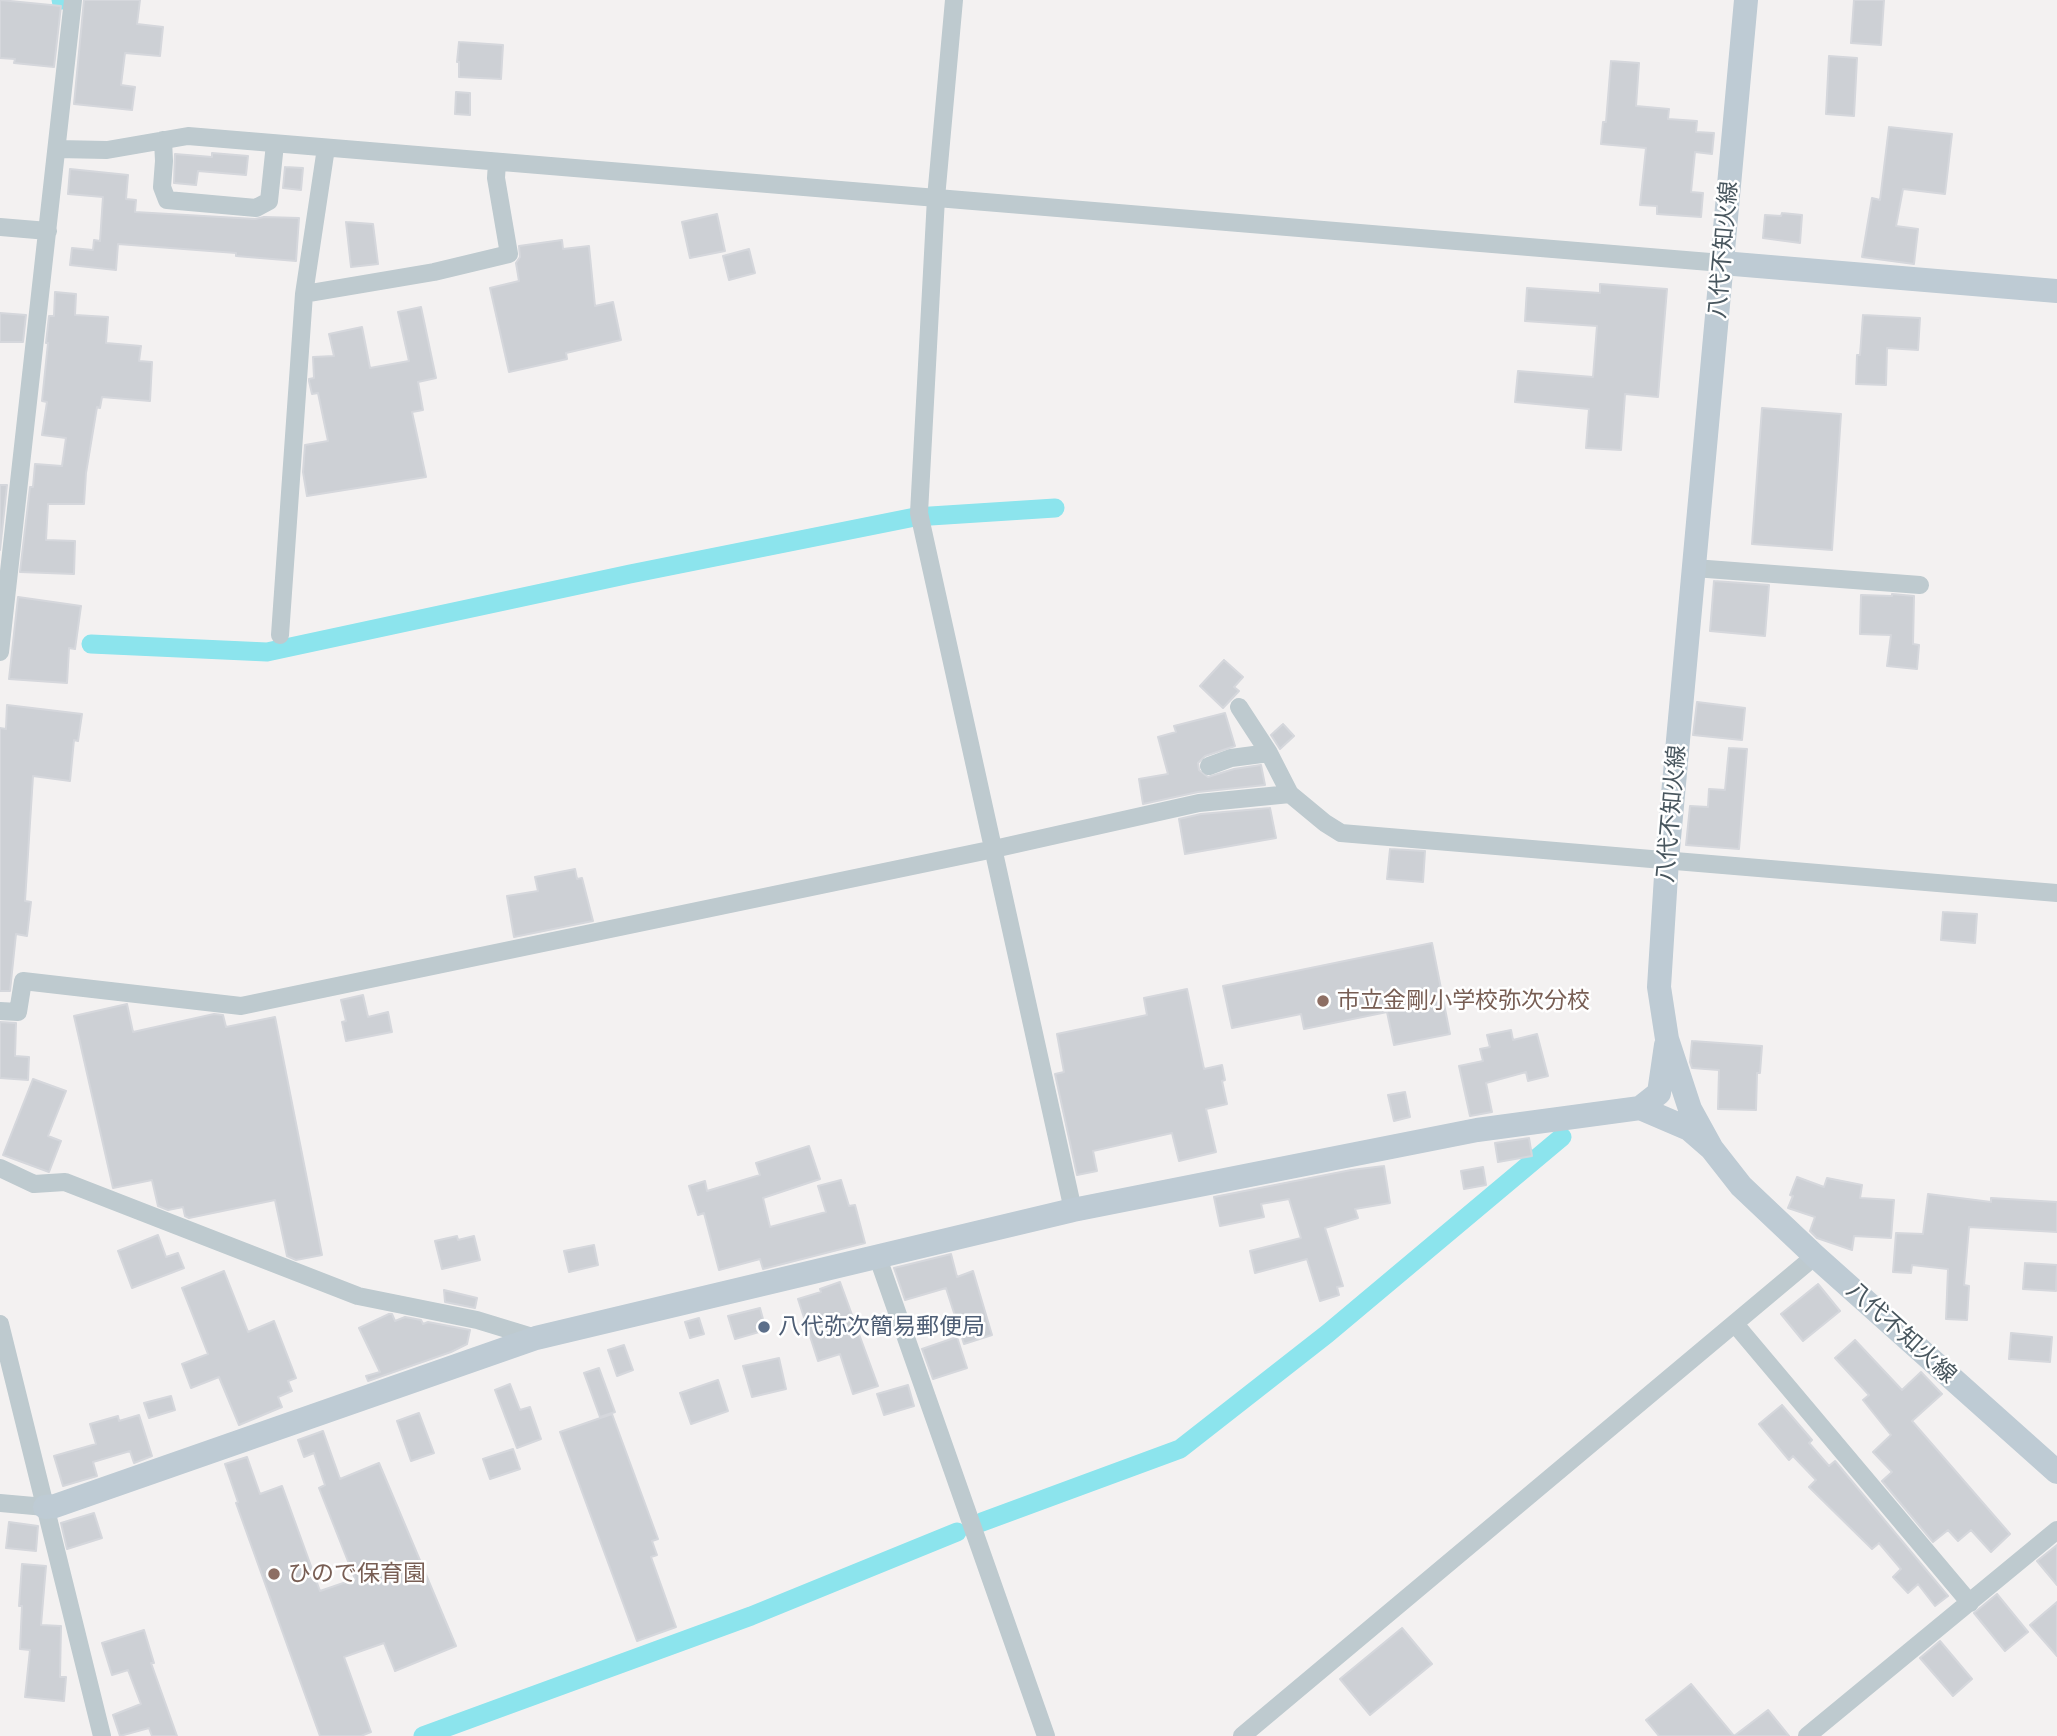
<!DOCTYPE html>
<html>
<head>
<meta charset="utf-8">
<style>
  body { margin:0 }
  canvas { display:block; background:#f3f1f1 }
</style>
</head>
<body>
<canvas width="2057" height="1736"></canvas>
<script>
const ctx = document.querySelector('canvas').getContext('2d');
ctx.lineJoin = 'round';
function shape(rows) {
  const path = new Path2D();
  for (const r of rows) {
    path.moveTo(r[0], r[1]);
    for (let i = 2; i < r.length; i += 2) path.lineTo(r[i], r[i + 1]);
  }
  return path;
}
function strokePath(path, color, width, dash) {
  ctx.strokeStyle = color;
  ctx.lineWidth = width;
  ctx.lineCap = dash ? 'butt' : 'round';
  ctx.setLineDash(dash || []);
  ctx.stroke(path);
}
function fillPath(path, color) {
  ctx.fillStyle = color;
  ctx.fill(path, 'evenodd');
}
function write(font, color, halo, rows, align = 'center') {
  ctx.font = font + ' "Open Sans","Noto Sans JP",sans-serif';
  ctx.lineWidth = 5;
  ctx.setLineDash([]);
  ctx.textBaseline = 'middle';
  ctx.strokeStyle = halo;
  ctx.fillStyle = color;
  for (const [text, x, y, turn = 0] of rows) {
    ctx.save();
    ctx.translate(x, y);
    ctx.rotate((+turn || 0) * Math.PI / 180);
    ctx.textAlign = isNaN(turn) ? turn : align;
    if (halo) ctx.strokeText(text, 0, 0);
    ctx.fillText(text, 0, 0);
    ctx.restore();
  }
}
strokePath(shape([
  [61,0,63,0],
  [91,644,267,652,630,574,915,517,1055,508],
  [982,1522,1180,1449,1327,1334,1562,1137],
  [423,1736,751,1616,957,1532]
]), '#8ce4ed', 19);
const building = shape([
  [0,0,61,6,54,67,14,63,15,59,0,58,0,0],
  [84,0,140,0,137,24,163,27,160,56,125,53,121,85,135,87,132,110,74,104,84,0],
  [1854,0,1884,0,1881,45,1851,43,1854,0],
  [459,42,503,45,501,79,459,77,459,62,457,62,459,42],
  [1829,56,1857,58,1854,116,1826,114,1829,56],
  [1611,61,1639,63,1636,106,1669,109,1668,119,1697,121,1696,132,1714,133,1712,154,1695,152,1691,192,1703,193,1701,217,1657,214,1657,206,1640,205,1646,148,1601,144,1603,122,1606,122,1611,61],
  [456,92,470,93,470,115,455,114,456,92],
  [1889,127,1952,134,1945,194,1903,189,1896,226,1918,229,1914,264,1862,257,1872,198,1880,200,1889,127],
  [212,153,248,156,246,175,198,171,196,185,174,183,175,154,212,157,212,153],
  [285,167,303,168,301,190,283,188,285,167],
  [70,169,128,175,126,199,136,200,135,212,255,219,264,217,299,218,296,261,236,256,236,253,118,244,116,270,70,265,72,248,93,250,94,240,100,241,103,197,68,194,70,169],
  [1782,213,1802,215,1800,243,1763,238,1765,215,1781,216,1782,213],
  [717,214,725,251,690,258,682,222,717,214],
  [346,222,373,224,378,264,351,267,346,222],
  [562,240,563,249,589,246,595,306,613,302,621,340,566,353,567,359,509,372,490,288,519,281,516,263,520,257,519,246,562,240],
  [749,249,755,273,729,280,723,256,749,249],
  [1600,284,1667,289,1658,397,1625,394,1621,450,1586,448,1589,409,1515,402,1518,371,1593,377,1597,326,1525,321,1527,288,1600,293,1600,284],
  [55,292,76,294,75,315,108,317,106,343,141,346,139,361,152,362,150,401,102,397,100,408,97,407,86,473,84,504,48,504,46,540,75,541,74,574,20,572,30,487,33,487,35,464,62,466,66,438,42,435,47,402,42,401,48,343,46,343,49,316,54,316,55,292],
  [421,307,436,378,418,382,423,410,412,412,426,477,307,496,303,472,305,445,328,441,318,393,312,394,309,381,309,379,314,378,313,357,334,356,329,334,362,327,370,368,409,361,398,312,421,307],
  [0,313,26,315,23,342,0,342,0,313],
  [1863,315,1920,318,1918,350,1887,348,1886,385,1856,384,1857,355,1860,355,1863,315],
  [1762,408,1841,414,1832,550,1752,544,1762,408],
  [0,485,7,485,0,550,0,485],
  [1714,581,1769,585,1765,636,1710,631,1714,581],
  [1892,594,1914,596,1913,644,1919,645,1917,669,1887,666,1891,635,1860,634,1861,595,1892,596,1892,594],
  [18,597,81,606,75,649,69,648,67,683,9,679,18,597],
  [1224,660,1243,677,1234,687,1239,691,1223,708,1200,686,1224,660],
  [1697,702,1745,708,1742,740,1693,735,1697,702],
  [7,705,82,714,78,741,74,740,70,781,33,776,25,901,31,902,27,936,16,934,10,991,0,991,0,728,6,729,7,705],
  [1225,713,1235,746,1205,756,1198,763,1199,770,1208,777,1234,769,1261,765,1265,785,1198,792,1143,804,1139,779,1168,774,1158,737,1176,732,1174,726,1225,713],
  [1283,724,1294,736,1280,749,1271,735,1283,724],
  [1729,748,1747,749,1739,849,1686,845,1690,806,1708,807,1709,789,1725,790,1729,748],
  [1270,808,1276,838,1185,854,1179,819,1201,814,1270,808],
  [1390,849,1425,851,1423,882,1387,879,1390,849],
  [575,869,577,879,582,878,593,921,514,937,507,896,538,891,535,877,575,869],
  [1943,912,1977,914,1975,943,1941,940,1943,912],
  [1432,943,1450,1034,1394,1045,1387,1012,1304,1029,1301,1014,1232,1028,1223,986,1432,943],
  [1187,989,1204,1069,1222,1065,1225,1080,1222,1081,1227,1104,1206,1109,1216,1152,1179,1161,1172,1133,1093,1151,1097,1171,1077,1175,1055,1074,1064,1072,1057,1034,1147,1015,1144,998,1187,989],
  [363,995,368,1017,388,1012,392,1032,346,1041,342,1022,346,1021,341,1000,363,995],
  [127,1004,133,1032,214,1014,223,1015,226,1027,275,1017,322,1255,296,1260,287,1256,275,1200,189,1218,185,1216,183,1207,168,1210,158,1206,152,1180,113,1188,74,1016,127,1004],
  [0,1022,16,1023,15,1056,29,1057,28,1080,0,1078,0,1022],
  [1511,1030,1513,1040,1537,1034,1548,1076,1528,1081,1526,1072,1486,1083,1492,1112,1470,1116,1459,1066,1483,1061,1480,1049,1490,1047,1487,1035,1511,1030],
  [1692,1041,1762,1046,1760,1073,1757,1073,1756,1110,1718,1109,1719,1070,1692,1068,1690,1062,1692,1041],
  [33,1079,66,1091,48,1136,61,1141,49,1172,3,1155,33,1079],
  [1405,1092,1410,1117,1394,1121,1388,1095,1405,1092],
  [1529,1138,1532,1156,1498,1162,1495,1143,1529,1138],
  [809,1146,820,1179,763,1198,770,1227,826,1212,818,1186,841,1180,849,1206,855,1205,865,1243,763,1269,760,1259,719,1270,704,1213,698,1215,689,1186,705,1181,707,1191,760,1175,756,1163,809,1146],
  [1384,1166,1390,1203,1355,1209,1358,1218,1325,1228,1343,1286,1337,1287,1339,1295,1320,1301,1307,1259,1255,1273,1250,1251,1301,1238,1289,1199,1261,1204,1264,1217,1220,1226,1214,1197,1351,1170,1384,1166],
  [1483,1167,1486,1185,1464,1189,1461,1171,1483,1167],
  [1797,1177,1824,1187,1827,1178,1862,1185,1860,1198,1894,1200,1891,1238,1854,1236,1852,1250,1817,1238,1810,1231,1815,1217,1788,1208,1793,1196,1790,1195,1797,1177],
  [1928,1194,1991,1202,1991,1198,2057,1202,2057,1232,1969,1227,1964,1285,1969,1286,1967,1320,1946,1319,1948,1269,1912,1265,1911,1273,1893,1272,1896,1233,1923,1234,1928,1194],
  [158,1235,166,1257,178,1253,184,1268,132,1288,118,1251,158,1235],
  [457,1236,458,1240,474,1236,480,1260,442,1269,435,1241,457,1236],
  [594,1245,598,1265,569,1272,564,1251,594,1245],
  [951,1254,957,1277,973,1271,992,1335,964,1344,946,1288,905,1300,894,1268,951,1254],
  [2025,1263,2057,1265,2056,1291,2023,1289,2025,1263],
  [224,1271,248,1332,274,1321,296,1378,288,1381,292,1391,278,1397,282,1407,239,1425,219,1377,191,1388,182,1364,208,1354,182,1288,224,1271],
  [840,1282,878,1386,853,1394,840,1354,818,1361,798,1299,821,1292,820,1289,840,1282],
  [1818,1284,1840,1311,1803,1341,1781,1314,1818,1284],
  [444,1290,477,1298,475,1308,445,1302,444,1290],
  [760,1308,766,1330,735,1339,728,1316,760,1308],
  [389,1314,392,1314,395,1321,405,1317,421,1320,423,1324,428,1322,470,1330,467,1344,451,1352,368,1381,366,1376,380,1372,359,1328,389,1314],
  [699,1318,704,1334,690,1338,685,1322,699,1318],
  [2011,1333,2052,1337,2050,1362,2009,1359,2011,1333],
  [957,1337,967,1368,933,1379,922,1349,957,1337],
  [1855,1340,1902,1390,1921,1372,1942,1394,1912,1421,2010,1534,1991,1552,1971,1530,1958,1541,1948,1530,1933,1542,1882,1481,1892,1472,1873,1452,1891,1435,1863,1400,1869,1395,1835,1358,1855,1340],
  [624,1345,633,1370,617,1376,608,1350,624,1345],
  [779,1358,786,1389,752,1397,743,1366,779,1358],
  [599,1368,615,1412,600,1417,584,1373,599,1368],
  [718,1380,728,1411,691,1424,680,1393,718,1380],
  [510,1384,520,1410,530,1407,541,1439,517,1448,495,1390,510,1384],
  [908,1385,914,1406,884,1415,877,1394,908,1385],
  [171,1396,175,1410,149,1418,144,1403,171,1396],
  [1782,1405,1812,1440,1809,1443,1829,1466,1835,1461,1948,1596,1935,1606,1918,1584,1908,1593,1893,1577,1901,1569,1879,1543,1872,1549,1809,1487,1816,1480,1793,1456,1789,1460,1759,1424,1782,1405],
  [419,1413,434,1453,411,1461,397,1421,419,1413],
  [612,1414,658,1539,652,1541,657,1555,651,1557,676,1627,637,1641,560,1432,612,1414],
  [139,1415,152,1456,134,1463,130,1451,93,1462,97,1476,63,1486,54,1456,96,1444,90,1424,118,1416,119,1421,139,1415],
  [323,1431,340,1479,379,1463,456,1646,395,1671,384,1643,344,1657,371,1732,361,1736,320,1736,236,1503,238,1502,225,1464,247,1457,260,1494,282,1486,320,1591,355,1579,319,1488,325,1485,314,1453,304,1457,298,1440,323,1431],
  [513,1449,520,1469,490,1479,483,1459,513,1449],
  [94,1513,102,1538,67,1549,61,1523,94,1513],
  [9,1522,38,1526,36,1551,6,1548,9,1522],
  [2057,1545,2057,1585,2037,1561,2057,1545],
  [22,1564,46,1566,41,1625,61,1626,60,1677,66,1677,64,1701,25,1697,30,1650,20,1649,22,1606,19,1606,22,1564],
  [1997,1594,2028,1632,2005,1651,1974,1613,1997,1594],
  [2057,1602,2057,1656,2030,1625,2057,1602],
  [1402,1628,1432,1664,1370,1715,1340,1679,1402,1628],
  [144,1630,154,1663,151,1663,177,1736,152,1736,149,1728,120,1736,113,1715,141,1704,128,1670,112,1675,102,1643,144,1630],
  [1940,1641,1972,1679,1953,1696,1920,1658,1940,1641],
  [1691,1684,1734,1736,1768,1710,1789,1736,1659,1736,1646,1720,1691,1684]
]);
fillPath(building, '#cdd0d5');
strokePath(building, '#d5d7dc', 2);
strokePath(shape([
  [954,0,936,198,919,513,1073,1210],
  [163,140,164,161,162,187,167,200,256,208,269,201,275,144],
  [57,149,107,150,188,136,1722,263],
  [0,227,48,231],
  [304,294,434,272,509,254,496,178,497,162],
  [1694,568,1920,585],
  [280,635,304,294,326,148],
  [0,652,73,0],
  [1239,707,1269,753,1290,794],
  [1209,766,1231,758,1269,753],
  [0,1011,18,1012,23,981,241,1006,994,849,1199,803,1290,794,1325,823,1341,833,2057,893],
  [0,1168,34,1184,65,1182,358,1296,477,1320,536,1338],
  [878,1258,1046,1736],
  [0,1324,102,1736],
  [1735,1324,1970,1603],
  [0,1503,45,1507],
  [1242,1736,1815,1256],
  [1807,1736,2057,1530]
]), '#becacf', 18);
strokePath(shape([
  [1746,0,1667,860,1659,987,1667,1039,1690,1109,1712,1149,1741,1186,1815,1256,2057,1472],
  [1722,263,2057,291],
  [1640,1108,1659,1093,1666,1045],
  [45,1507,55,1506,536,1338,1073,1210,1477,1130,1640,1108,1689,1129,1712,1149]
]), '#becbd4', 24);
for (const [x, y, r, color] of [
  [1323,1001,7,"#8d6e63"],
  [764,1327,7,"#5c6f8a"],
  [274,1574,7,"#8d6e63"]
]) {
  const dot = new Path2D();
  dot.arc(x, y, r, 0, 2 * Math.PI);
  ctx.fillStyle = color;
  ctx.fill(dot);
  strokePath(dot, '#fff', 2.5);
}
write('23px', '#48565e', '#fff', [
  ["八代不知火線",1724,250,-85],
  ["八代不知火線",1672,814,-85],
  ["八代不知火線",1901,1333,42]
]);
write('23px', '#785e54', '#fff', [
  ["市立金剛小学校弥次分校",1337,1001],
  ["ひので保育園",288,1574]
], 'left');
write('23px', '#4e5e75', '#fff', [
  ["八代弥次簡易郵便局",778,1327]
], 'left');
</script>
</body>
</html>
